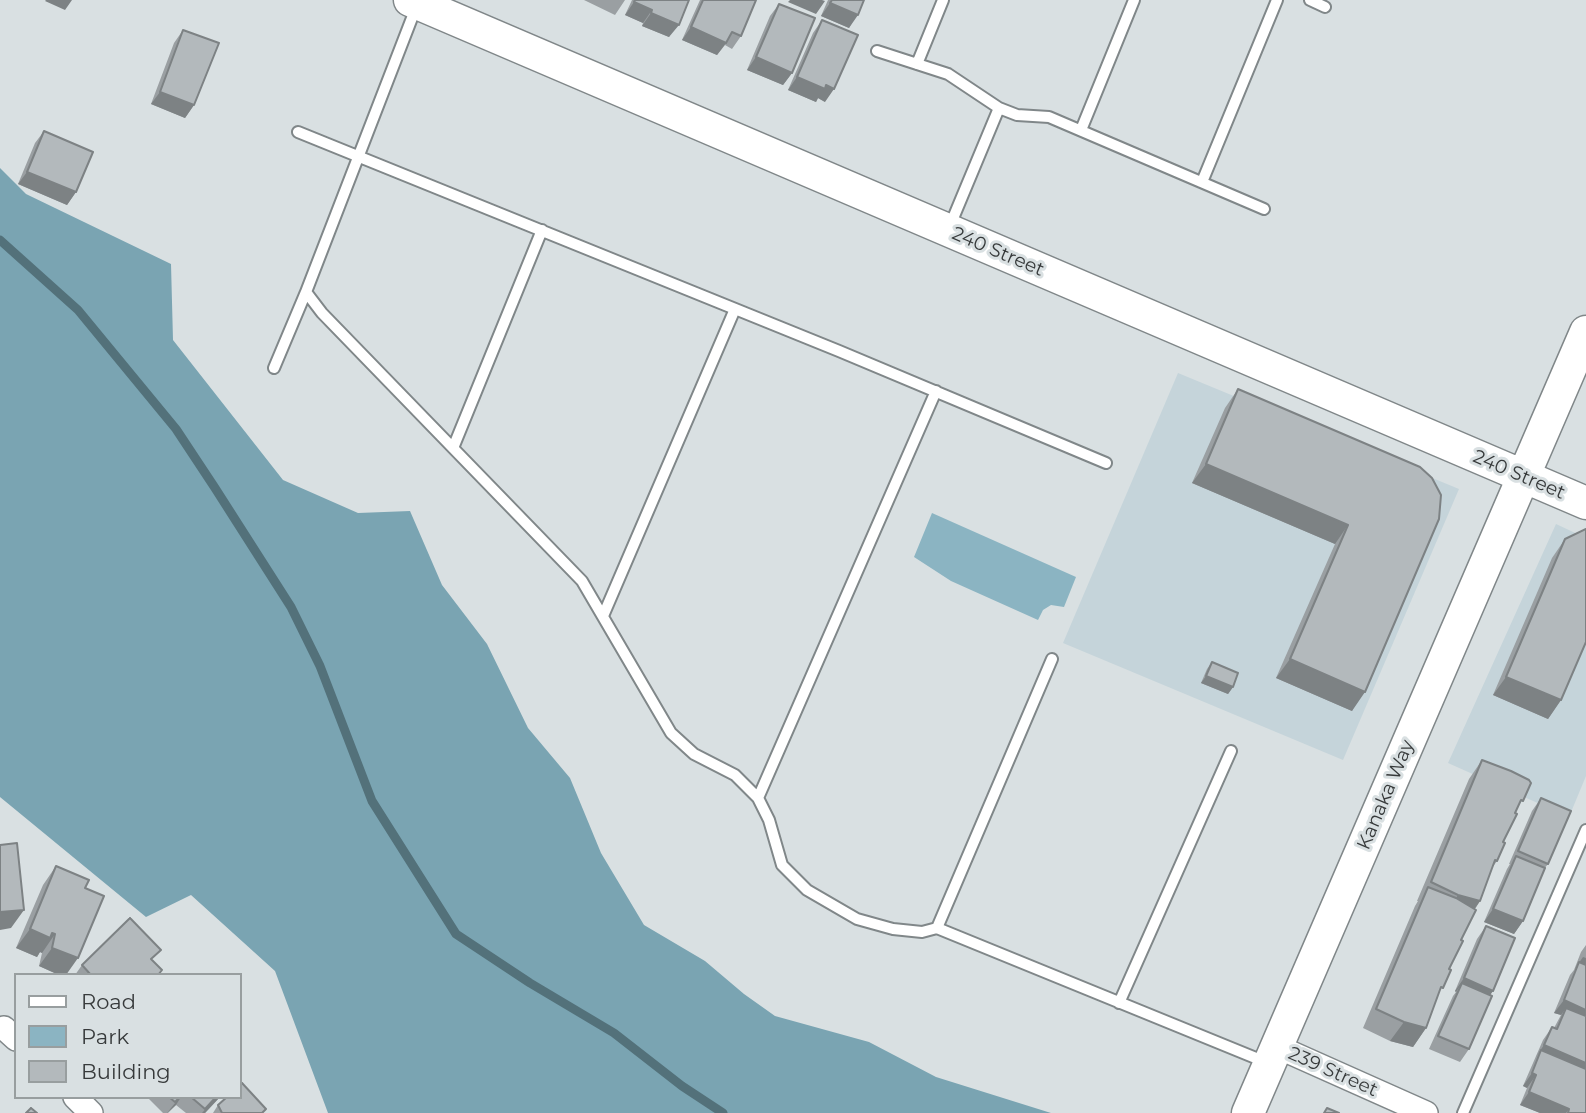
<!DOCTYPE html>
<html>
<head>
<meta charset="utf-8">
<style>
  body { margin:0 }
  #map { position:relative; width:1586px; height:1113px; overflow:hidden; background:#d9e0e2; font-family:Montserrat,sans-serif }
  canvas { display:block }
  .legend { position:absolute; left:14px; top:973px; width:228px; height:126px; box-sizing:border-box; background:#d9e0e2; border:2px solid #989e9f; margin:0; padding:9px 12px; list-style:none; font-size:21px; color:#373a3b }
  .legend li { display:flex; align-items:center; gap:14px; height:35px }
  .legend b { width:35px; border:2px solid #989e9f }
</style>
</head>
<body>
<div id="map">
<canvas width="1586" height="1113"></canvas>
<ul class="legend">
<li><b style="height:9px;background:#fff"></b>Road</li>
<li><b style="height:19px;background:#8bb4c2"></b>Park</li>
<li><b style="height:19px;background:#b3b9bc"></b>Building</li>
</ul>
</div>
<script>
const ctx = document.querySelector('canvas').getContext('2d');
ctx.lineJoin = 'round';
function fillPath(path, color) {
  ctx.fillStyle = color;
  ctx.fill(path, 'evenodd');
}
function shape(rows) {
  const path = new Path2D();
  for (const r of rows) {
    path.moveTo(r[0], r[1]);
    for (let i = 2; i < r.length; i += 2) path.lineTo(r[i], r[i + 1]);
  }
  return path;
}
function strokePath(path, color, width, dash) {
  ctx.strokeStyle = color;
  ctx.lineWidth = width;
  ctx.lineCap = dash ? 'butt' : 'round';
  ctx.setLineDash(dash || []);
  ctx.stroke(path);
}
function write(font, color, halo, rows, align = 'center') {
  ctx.font = font + ' Montserrat,sans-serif';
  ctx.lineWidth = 6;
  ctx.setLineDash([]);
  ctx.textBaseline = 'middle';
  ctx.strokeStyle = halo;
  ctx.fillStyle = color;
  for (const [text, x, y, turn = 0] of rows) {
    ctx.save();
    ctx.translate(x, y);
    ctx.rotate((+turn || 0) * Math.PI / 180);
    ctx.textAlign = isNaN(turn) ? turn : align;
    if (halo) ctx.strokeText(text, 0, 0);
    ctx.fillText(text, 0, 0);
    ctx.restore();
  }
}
fillPath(shape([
  [1178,373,1459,489,1343,760,1063,643],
  [1556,524,1586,538,1586,776,1569,817,1448,763]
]), '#c5d4da');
fillPath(shape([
  [932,513,1076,577,1064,607,1051,605,1043,610,1038,620,951,581,914,557]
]), '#8bb4c2');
fillPath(shape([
  [0,168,26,194,171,264,173,340,283,480,358,513,410,511,442,585,487,644,528,728,570,778,601,853,644,925,705,961,744,994,775,1016,869,1042,936,1077,1051,1113,328,1113,275,971,191,895,146,917,0,797]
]), '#7aa4b2');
strokePath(shape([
  [0,240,78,310,176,429,215,488,291,607,320,666,372,801,456,934,530,983,614,1033,682,1086,723,1113]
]), '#53717a', 9);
const service = shape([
  [1310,0,1325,7],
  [417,5,306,292,322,313,582,581,671,733,694,754,735,775,758,798,769,820,782,865,807,890,857,919,893,929,922,932,937,928,1268,1063],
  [877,51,948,74,999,108,1017,115,1049,117,1264,209],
  [917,64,943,0],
  [1081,130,1134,0],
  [298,132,839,351,1106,463],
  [1202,182,1277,0],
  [949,228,999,108],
  [274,368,306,292],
  [453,448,542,230],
  [603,616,735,309],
  [758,798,936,391],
  [937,928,1052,659],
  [1119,1003,1231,751],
  [1463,1113,1586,830]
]);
const minor = shape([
  [4,1028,16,1039],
  [1278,1047,1426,1113],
  [75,1097,91,1113]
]);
const secondary = shape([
  [410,0,1586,503],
  [1248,1113,1586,332]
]);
strokePath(service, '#808789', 14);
strokePath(minor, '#808789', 26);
strokePath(secondary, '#808789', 35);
strokePath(service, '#fff', 10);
strokePath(minor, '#fff', 23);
strokePath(secondary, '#fff', 32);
fillPath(shape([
  [584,0,625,0,615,15],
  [632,0,689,0,669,37,642,26,643,23,625,15],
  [700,0,756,0,741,36,732,49,725,45,717,55,682,40],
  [828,0,864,0,849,28,821,16],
  [779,4,792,73,783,85,747,70,770,16],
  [822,20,825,102,818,98,816,102,788,90,813,33],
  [183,30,194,105,185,118,151,104,174,43],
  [44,131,76,192,67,205,18,184,35,143],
  [1238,389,1439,519,1352,711,1276,678,1335,544,1192,483,1225,408],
  [1565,539,1561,700,1548,719,1493,695,1552,558],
  [1212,662,1233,687,1228,694,1201,683,1207,669],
  [1482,760,1515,812,1503,842,1497,861,1492,868,1480,901,1475,909,1461,940,1437,997,1426,1028,1413,1047,1390,1041,1363,1028,1415,906,1418,901,1417,901,1469,779],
  [1541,798,1548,864,1544,869,1523,921,1514,934,1484,922,1507,869,1510,864,1509,864,1532,811],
  [56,866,85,888,66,975,59,975,39,966,42,953,40,952,37,957,16,948,43,885],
  [1486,926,1489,995,1469,1049,1460,1062,1429,1049,1453,996,1456,992,1455,991,1477,939],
  [1586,945,1586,1113,1540,1113,1520,1105,1527,1088,1523,1086,1543,1040,1552,1027,1554,1028,1561,1015,1554,1013,1570,975,1574,970,1581,952],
  [153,961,162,970,159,975,75,975,82,965],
  [147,1097,220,1097,205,1113,186,1113,176,1105,168,1113,163,1113],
  [218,1105,266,1109,263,1113,213,1113]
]), '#9a9fa2');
fillPath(shape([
  [46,0,72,0,65,10,45,1],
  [790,0,822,0,825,1,816,14,788,2],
  [634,2,652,10,643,23,625,15],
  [830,3,858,15,849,28,821,16],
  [651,13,679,25,669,37,642,26],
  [691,27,726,43,717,55,682,40],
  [756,57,792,73,783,85,747,70],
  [797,77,826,85,834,89,825,102,818,98,816,102,788,90],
  [160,92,194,105,185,118,151,104],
  [27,172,76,192,67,205,18,184],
  [1206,464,1348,525,1335,544,1192,483],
  [1290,659,1365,692,1352,711,1276,678],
  [1206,676,1233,687,1228,694,1201,683],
  [1506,677,1561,700,1548,719,1493,695],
  [1458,895,1480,901,1467,920,1445,914],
  [1493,909,1523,921,1514,934,1484,922],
  [24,910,11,928,0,930,0,912],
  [30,929,55,934,42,953,40,952,37,957,16,948],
  [52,948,78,958,66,975,59,975,39,966],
  [1583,957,1586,958,1586,975,1579,962,1574,970],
  [1464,978,1493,991,1484,1004,1462,983,1456,992,1455,991],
  [1564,1000,1586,1010,1586,1026,1566,1008,1561,1015,1554,1013],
  [1404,1022,1426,1028,1413,1047,1390,1041],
  [1544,1045,1586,1063,1586,1080,1541,1050,1535,1058],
  [1532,1073,1536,1075,1527,1088,1523,1086],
  [1529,1092,1569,1109,1566,1113,1540,1113,1520,1105],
  [180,1097,181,1097,176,1105,167,1113],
  [216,1097,220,1097,205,1113,202,1113]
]), '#7d8284');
const building = shape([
  [635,0,689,0,679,25,651,13,652,10,634,2,635,0],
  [703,0,756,0,741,36,732,32,726,43,691,27,703,0],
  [832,0,864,0,858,15,830,3,832,0],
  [779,4,815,18,792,73,756,57,779,4],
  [822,20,858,35,834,89,826,85,825,89,797,77,822,20],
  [183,30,219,43,194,105,160,92,183,30],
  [44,131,93,152,76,192,27,172,44,131],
  [1238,389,1420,467,1432,478,1441,495,1439,519,1365,692,1290,659,1348,525,1206,464,1238,389],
  [1586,529,1586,642,1561,700,1506,677,1565,539,1586,529],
  [1212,662,1238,673,1233,687,1206,676,1212,662],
  [1482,760,1511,771,1529,780,1531,783,1523,801,1521,800,1515,813,1517,814,1503,842,1505,843,1497,861,1495,860,1480,901,1458,895,1431,882,1482,760],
  [1541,798,1571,811,1548,864,1518,851,1541,798],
  [17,843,24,910,0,912,0,845,17,843],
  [1516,856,1545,868,1523,921,1493,909,1516,856],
  [56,866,89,880,85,888,104,896,78,958,52,948,55,934,52,933,50,938,30,929,56,866],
  [1428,887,1456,898,1476,910,1461,940,1463,941,1449,969,1451,970,1443,988,1441,987,1426,1028,1404,1022,1376,1009,1428,887],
  [130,918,161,950,151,959,162,970,158,975,91,975,82,965,130,918],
  [1486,926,1515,938,1493,991,1464,978,1486,926],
  [1579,962,1586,965,1586,1010,1564,1000,1579,962],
  [1462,983,1492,996,1469,1049,1438,1036,1462,983],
  [1566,1008,1586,1016,1586,1063,1544,1045,1552,1027,1557,1029,1566,1008],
  [1541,1050,1586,1069,1586,1113,1568,1113,1569,1109,1529,1092,1536,1075,1532,1073,1541,1050],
  [242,1083,266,1109,262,1113,222,1113,218,1105,227,1097,240,1097,240,1085,242,1083],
  [169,1097,180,1097,175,1102,169,1097],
  [191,1097,216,1097,205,1109,191,1097],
  [31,1108,37,1113,26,1113,31,1108],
  [1327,1108,1339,1113,1324,1113,1327,1108]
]);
fillPath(building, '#b3b9bc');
strokePath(building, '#7d8284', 2);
write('19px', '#373a3b', '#d9e0e2', [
  ["240 Street",998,252,23],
  ["240 Street",1519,475,23],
  ["Kanaka Way",1386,795,-67],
  ["239 Street",1333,1072,24]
]);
</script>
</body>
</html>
